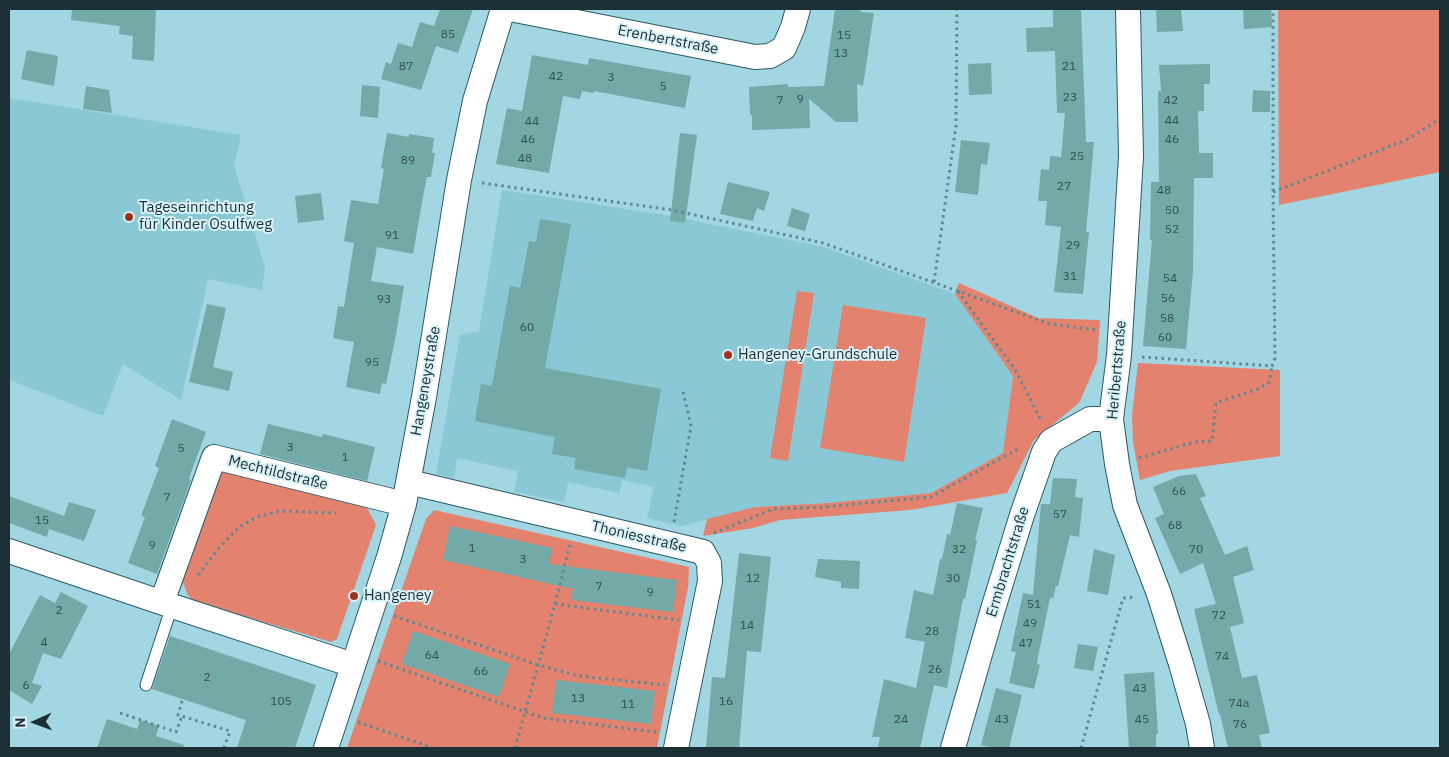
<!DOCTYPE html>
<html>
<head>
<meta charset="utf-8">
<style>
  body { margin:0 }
  #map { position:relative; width:1449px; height:757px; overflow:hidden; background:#a1d6e2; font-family:"IBM Plex Sans",sans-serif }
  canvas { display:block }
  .frame { position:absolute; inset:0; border:10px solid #1b3035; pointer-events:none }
  .north { position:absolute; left:10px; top:697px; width:50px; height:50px; -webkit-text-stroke:4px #d8f2f8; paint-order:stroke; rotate:268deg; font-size:14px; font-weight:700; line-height:20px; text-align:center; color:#1b3035 }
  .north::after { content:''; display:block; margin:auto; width:18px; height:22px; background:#1b3035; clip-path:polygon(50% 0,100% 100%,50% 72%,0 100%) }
</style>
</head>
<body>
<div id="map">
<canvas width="1449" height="757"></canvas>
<div class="frame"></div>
<div class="north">N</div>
</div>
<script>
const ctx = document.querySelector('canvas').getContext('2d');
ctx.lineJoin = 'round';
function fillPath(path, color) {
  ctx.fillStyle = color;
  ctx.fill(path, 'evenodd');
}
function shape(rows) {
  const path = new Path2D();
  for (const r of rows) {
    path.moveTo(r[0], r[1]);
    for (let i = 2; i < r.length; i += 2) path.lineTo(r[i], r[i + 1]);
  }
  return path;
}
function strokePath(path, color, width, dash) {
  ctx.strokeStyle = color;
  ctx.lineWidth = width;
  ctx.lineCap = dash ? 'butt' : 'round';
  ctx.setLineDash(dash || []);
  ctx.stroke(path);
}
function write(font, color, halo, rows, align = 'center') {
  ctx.font = font + ' "IBM Plex Sans",sans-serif';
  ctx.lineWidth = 4;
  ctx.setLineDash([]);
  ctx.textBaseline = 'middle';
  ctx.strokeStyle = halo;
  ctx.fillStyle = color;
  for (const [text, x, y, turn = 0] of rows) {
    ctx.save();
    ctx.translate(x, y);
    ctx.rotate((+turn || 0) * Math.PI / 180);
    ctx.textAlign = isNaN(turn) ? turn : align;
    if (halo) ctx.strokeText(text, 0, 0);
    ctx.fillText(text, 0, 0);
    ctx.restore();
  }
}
fillPath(shape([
  [9,98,241,135,234,166,265,267,262,290,208,279,181,400,123,364,103,416,9,380],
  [502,190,665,215,824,247,955,294,1013,376,1003,453,931,493,828,503,755,507,681,526,647,518,654,487,622,480,619,493,568,482,564,502,514,492,518,471,457,458,454,478,436,474,460,335,479,331]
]), '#8bc8d5');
fillPath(shape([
  [1278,9,1440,9,1440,172,1279,205],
  [959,283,1038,318,1100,320,1097,362,1079,403,1034,440,1007,493,910,510,780,520,753,528,703,536,707,519,755,507,828,503,931,493,1003,453,1013,376,955,294],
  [797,291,814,293,788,461,770,458],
  [843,305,926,318,904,462,820,448],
  [1138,363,1280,370,1280,456,1170,471,1140,480,1133,442,1132,415],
  [229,468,364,502,376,525,337,639,331,642,193,601,188,595,179,573,215,472],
  [434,510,689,567,688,587,657,748,347,748,426,519]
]), '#e3836f');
fillPath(shape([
  [72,9,156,9,154,61,132,59,133,36,119,34,120,26,71,20],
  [440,9,473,9,458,53,436,46,421,90,381,79,386,62,391,64,398,43,412,47,420,22,434,26],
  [835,9,861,9,861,12,874,13,863,86,857,84,858,122,836,122,809,99,810,128,752,130,752,115,750,115,749,87,788,84,788,87,824,86],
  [1053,9,1081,9,1086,142,1094,142,1086,232,1089,232,1083,294,1054,292,1061,227,1045,225,1047,201,1038,201,1041,169,1049,170,1050,156,1061,157,1065,113,1057,113,1055,51,1027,52,1026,28,1053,27],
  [1156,9,1181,9,1183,31,1157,32],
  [1243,9,1271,9,1272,27,1244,29],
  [27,50,58,56,54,86,21,79],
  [532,55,588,65,589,58,691,76,685,108,594,91,594,93,582,91,580,99,563,96,549,173,496,164,507,108,522,111],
  [991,63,992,94,969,95,968,64],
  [1207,64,1210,64,1210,84,1204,84,1204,111,1198,111,1199,153,1213,153,1213,178,1194,178,1193,271,1186,349,1143,346,1152,240,1150,240,1151,182,1159,182,1158,91,1161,91,1159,65],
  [362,85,380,87,378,118,360,116],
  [86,86,109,90,112,113,83,109],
  [1253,90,1270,91,1270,112,1252,112],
  [387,133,409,137,409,134,434,138,432,153,435,153,431,177,427,177,424,191,413,254,377,247,371,281,404,286,395,340,386,384,382,383,380,394,346,387,354,342,333,338,338,306,344,307,354,243,344,241,351,200,378,204,384,169,381,168],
  [680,133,697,135,685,223,670,221],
  [961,140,990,143,987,165,981,164,978,195,955,192],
  [728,182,770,192,764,211,757,208,753,221,720,214],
  [321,193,324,220,298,223,295,196],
  [792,208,810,214,805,231,787,226],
  [540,219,571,224,545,368,661,389,647,471,627,467,625,478,574,469,576,458,552,454,555,437,475,421,481,384,492,386,510,286,520,288,529,241,536,242],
  [207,304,226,308,213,367,233,372,229,391,189,382],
  [172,419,206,432,189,478,191,480,157,574,128,563,145,517,141,516,159,468,155,466],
  [268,424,322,437,323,434,375,447,367,481,260,454],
  [1196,474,1206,496,1200,498,1225,555,1247,546,1254,570,1233,577,1244,623,1230,627,1242,678,1257,675,1270,733,1259,735,1262,748,1228,748,1220,714,1219,715,1194,609,1216,604,1203,563,1180,574,1155,518,1164,514,1153,487,1179,476],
  [1053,478,1077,479,1075,497,1083,498,1079,537,1070,535,1058,586,1056,586,1053,598,1050,598,1038,657,1037,664,1040,665,1034,689,1009,683,1016,652,1011,651,1023,593,1033,595,1041,504,1050,504],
  [9,496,64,516,69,502,96,510,84,541,49,529,47,537,9,523],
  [957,503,983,508,975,540,977,540,965,599,963,598,947,688,934,685,920,748,878,748,880,737,872,737,884,679,916,688,925,642,905,638,914,590,933,595,940,559,942,559,947,534,950,535],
  [450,526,552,548,549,564,677,580,673,612,571,600,573,589,443,560],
  [1094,549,1115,555,1108,595,1087,591],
  [739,553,771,557,761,652,747,651,739,748,706,748,712,677,725,678],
  [818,559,860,561,859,589,841,588,841,582,815,577],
  [61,592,88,606,61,659,43,653,32,683,42,686,32,704,9,690,9,654,40,595,55,603],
  [413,631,510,664,499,697,402,664],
  [170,636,316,685,295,748,237,748,246,720,152,689],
  [1078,644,1098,647,1093,671,1074,668],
  [1154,672,1158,734,1156,734,1156,748,1129,748,1124,674],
  [556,680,655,691,651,724,552,713],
  [996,688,1022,695,1009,748,995,748,981,745],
  [107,719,137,729,140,720,159,726,156,736,184,745,183,748,97,748]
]), '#73a9a7');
const lane = shape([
  [146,685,172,606]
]);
const street = shape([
  [510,9,755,57,770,56,784,48,793,27,798,9],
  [1128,9,1131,156,1119,355,1111,419,1117,464,1125,505,1159,594,1181,664,1198,724,1202,748],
  [409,482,703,552,709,563,710,581,676,748],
  [9,551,172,606,353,665],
  [162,602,214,457,404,504],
  [326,748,389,557,404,504,424,397,459,180,475,101,503,9],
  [953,748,993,609,1022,515,1044,452,1051,441,1090,419,1111,419]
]);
strokePath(lane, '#275a64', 13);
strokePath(street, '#275a64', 26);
strokePath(shape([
  [482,183,672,210,823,243,1050,324,1098,330],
  [1273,192,1406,140,1440,119],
  [934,282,956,126,957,9],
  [958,291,1016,371,1041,420],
  [1142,357,1272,366,1275,358,1273,192,1273,9],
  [1139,458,1195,442,1212,441,1216,403,1258,389,1269,382,1272,366],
  [674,522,691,426,683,392],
  [714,533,773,509,823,507,931,497,1016,450,1021,450],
  [198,575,219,548,239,527,257,517,279,511,336,513],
  [555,604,679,620],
  [394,616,538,665,579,676,665,685],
  [378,661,543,718,656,732],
  [182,701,178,715,230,731,224,748],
  [120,713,176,732,182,716],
  [358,722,433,748],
  [515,748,555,604,570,544],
  [1081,748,1123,598,1136,597]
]), '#618790', 3, [2.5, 4]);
strokePath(lane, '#fff', 11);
strokePath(street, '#fff', 24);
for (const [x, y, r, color] of [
  [129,217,5,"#9c321e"],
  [728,355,5,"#9c321e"],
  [354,596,5,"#9c321e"]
]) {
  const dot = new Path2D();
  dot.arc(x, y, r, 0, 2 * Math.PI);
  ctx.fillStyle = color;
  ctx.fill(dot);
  strokePath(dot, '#d8f2f8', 2);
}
write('12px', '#314e52', null, [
  ["85",448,35],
  ["15",844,36],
  ["13",841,54],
  ["87",406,67],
  ["21",1069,67],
  ["42",556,77],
  ["3",611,78],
  ["5",663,87],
  ["23",1070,98],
  ["9",800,100],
  ["7",780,101],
  ["42",1171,101],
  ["44",1172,121],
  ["44",532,122],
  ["46",528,140],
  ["46",1172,140],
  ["25",1077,157],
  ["48",525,159],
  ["89",408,161],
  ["27",1064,187],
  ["48",1164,191],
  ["50",1172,211],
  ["52",1172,230],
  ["91",392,236],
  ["29",1073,246],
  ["31",1070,277],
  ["54",1170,279],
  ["56",1168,299],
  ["93",384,300],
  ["58",1167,319],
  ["60",527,328],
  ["60",1165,338],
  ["95",372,363],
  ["3",290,448],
  ["5",181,449],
  ["1",345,458],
  ["66",1179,492],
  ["7",167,498],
  ["57",1060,515],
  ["15",42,521],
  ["68",1175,526],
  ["9",152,546],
  ["1",472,549],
  ["32",959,550],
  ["70",1196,550],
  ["3",523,560],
  ["12",753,579],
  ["30",953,579],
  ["7",599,587],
  ["9",650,593],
  ["51",1034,605],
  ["2",59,611],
  ["72",1219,616],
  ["49",1030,624],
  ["14",747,626],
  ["28",932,632],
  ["4",44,643],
  ["47",1026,644],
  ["64",432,656],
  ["74",1222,657],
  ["26",935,670],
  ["66",481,672],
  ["2",207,678],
  ["6",26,686],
  ["43",1140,689],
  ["13",578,699],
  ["105",281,702],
  ["16",726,702],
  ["74a",1239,704],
  ["11",628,705],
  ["24",901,720],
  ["43",1002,720],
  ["45",1142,720],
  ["76",1240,725]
]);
write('15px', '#1b3035', '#d8f2f8', [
  ["Erenbertstraße",668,40,11],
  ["Heribertstraße",1117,370,-85],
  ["Hangeneystraße",426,381,-80],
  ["Mechtildstraße",278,473,14],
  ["Thoniesstraße",639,537,13],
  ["Ermbrachtstraße",1008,562,-73]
]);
write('15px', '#1b3035', '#d8f2f8', [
  ["Tageseinrichtung",139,208],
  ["für Kinder Osulfweg",139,225],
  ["Hangeney-Grundschule",738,355],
  ["Hangeney",364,596]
], 'left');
</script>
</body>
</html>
